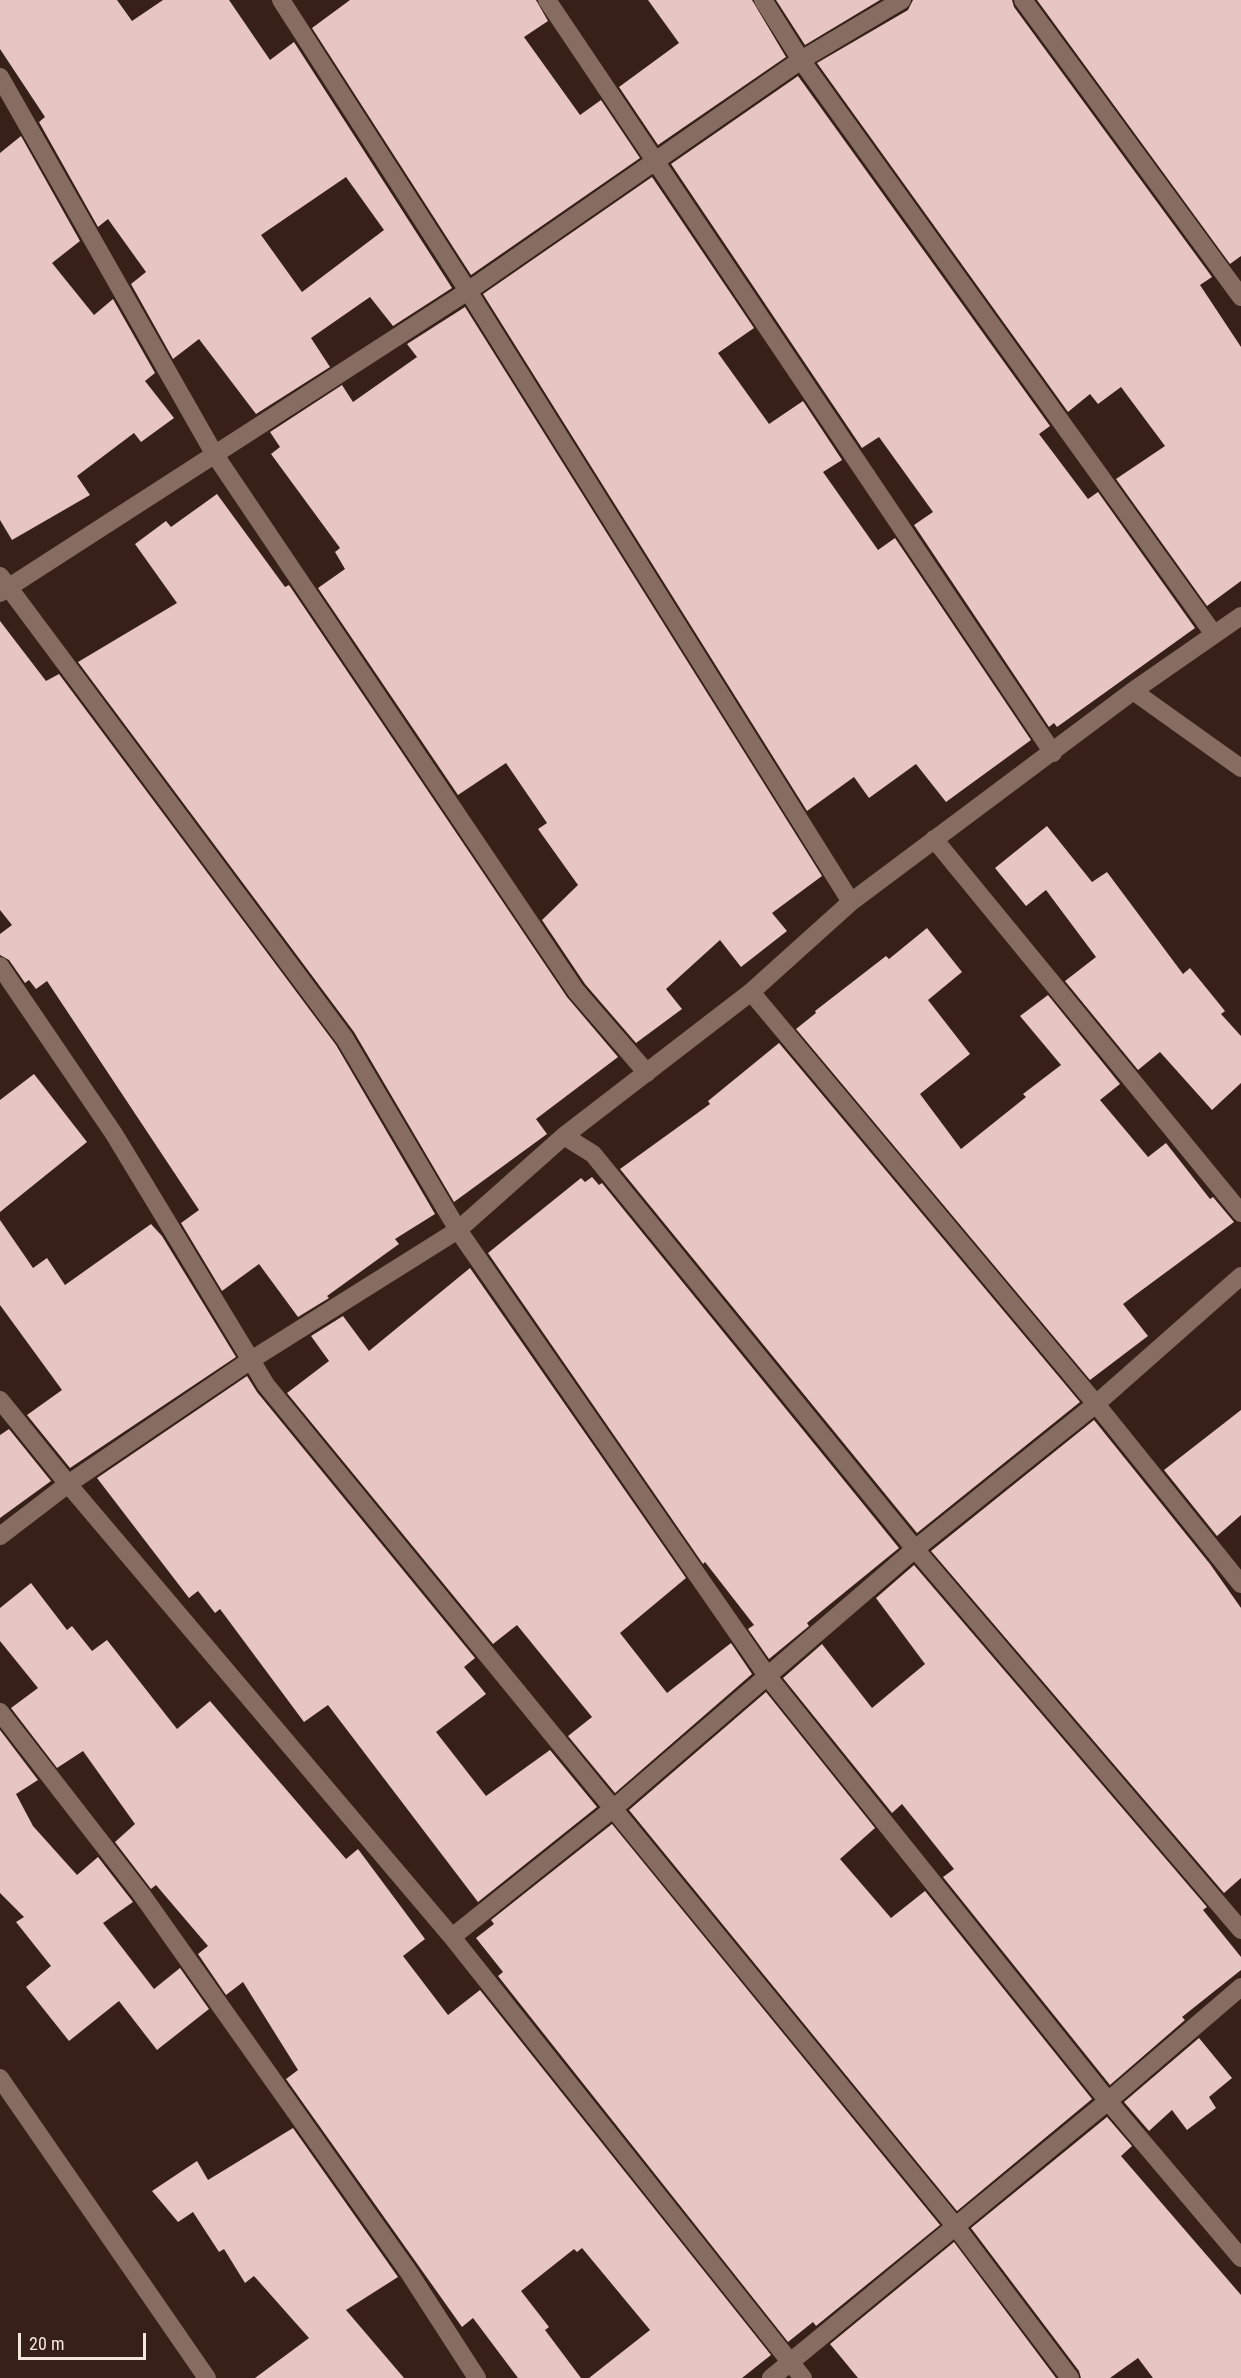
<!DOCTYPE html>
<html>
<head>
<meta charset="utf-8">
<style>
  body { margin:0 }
  #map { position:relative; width:1241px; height:2378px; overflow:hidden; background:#362017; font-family:"Roboto Condensed",sans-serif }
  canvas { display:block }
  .scale { position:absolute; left:18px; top:2333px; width:128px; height:27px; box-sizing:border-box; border:3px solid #f6e6e0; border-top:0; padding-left:8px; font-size:18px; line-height:21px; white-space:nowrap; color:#f6e6e0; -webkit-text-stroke:4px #362017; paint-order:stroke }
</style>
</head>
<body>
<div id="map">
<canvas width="1241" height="2378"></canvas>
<div class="scale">20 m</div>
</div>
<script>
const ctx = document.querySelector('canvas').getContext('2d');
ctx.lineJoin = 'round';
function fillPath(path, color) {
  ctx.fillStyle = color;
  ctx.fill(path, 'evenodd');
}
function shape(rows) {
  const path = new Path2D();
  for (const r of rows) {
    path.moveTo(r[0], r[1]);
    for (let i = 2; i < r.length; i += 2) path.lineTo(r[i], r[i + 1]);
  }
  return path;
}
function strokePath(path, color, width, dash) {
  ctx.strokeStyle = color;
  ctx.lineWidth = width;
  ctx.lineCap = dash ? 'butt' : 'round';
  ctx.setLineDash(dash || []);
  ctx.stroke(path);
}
fillPath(shape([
  [0,0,117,0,132,21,163,0,229,0,270,60,294,42,452,288,393,326,370,297,311,338,330,367,256,414,199,339,173,359,131,284,146,272,108,219,98,227,39,122,45,117,0,49],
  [346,177,384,230,302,292,261,235],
  [350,0,536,0,548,21,524,37,580,115,601,100,640,158,471,275,312,28],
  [648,0,752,0,786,57,658,145,619,87,679,43],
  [776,0,880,0,805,45],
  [913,0,1012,0,1014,7,1212,277,1200,285,1241,347,1241,581,1207,606,1116,479,1165,446,1121,387,1098,404,1090,394,1068,412,817,63,908,10],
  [1037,0,1241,0,1241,256,1230,264],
  [798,76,1050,426,1039,434,1088,499,1098,492,1195,628,1057,727,1054,723,1049,727,914,525,933,512,879,437,862,448,671,164],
  [21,136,80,241,52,263,94,315,113,299,155,373,145,381,174,418,141,442,134,433,77,476,90,495,12,540,0,520,0,153],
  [652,177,754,328,718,353,769,424,803,401,842,460,823,472,878,550,895,538,1031,740,946,802,916,764,869,798,854,777,807,811,483,294],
  [465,307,822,876,772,913,787,931,741,967,720,940,666,989,682,1009,636,1043,585,984,542,920,578,885,538,829,547,823,506,763,458,795,318,588,345,569,335,552,340,548,271,454,280,447,270,432,342,385,353,402,417,357,407,344],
  [217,494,285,587,289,585,567,997,618,1057,536,1119,547,1134,454,1202,354,1032,78,662,177,603,135,544,166,521,171,527],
  [0,621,46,681,59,674,336,1045,435,1214,395,1239,399,1244,327,1296,329,1298,298,1317,259,1264,222,1291,181,1223,199,1210,47,981,36,989,29,980,25,983,9,960,0,955,0,934,12,925,0,910],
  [1047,826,1092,882,1107,872,1183,974,1190,968,1225,1011,1221,1014,1241,1036,1241,1083,1212,1110,1160,1052,1138,1070,1065,981,1096,957,1046,890,1026,906,995,868],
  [927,928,962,972,928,1000,970,1054,920,1094,961,1149,1026,1097,1023,1094,1061,1065,1020,1016,1048,995,1120,1084,1100,1100,1148,1157,1166,1143,1210,1199,1213,1197,1234,1222,1123,1304,1148,1336,1090,1380,796,1029,816,1013,815,1011,886,956,889,959],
  [779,1043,1080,1402,917,1533,620,1169,710,1104,708,1101],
  [34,1074,87,1142,0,1212,0,1100],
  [592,1177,599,1185,602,1183,899,1548,807,1623,809,1626,769,1659,748,1629,754,1625,705,1562,703,1564,488,1253,581,1178,585,1182],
  [0,1220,33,1268,47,1258,65,1285,151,1224,162,1236,236,1357,70,1468,27,1415,62,1390,0,1305],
  [470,1268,686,1578,620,1633,667,1693,731,1643,752,1674,615,1793,568,1736,592,1717,517,1625,493,1644,287,1393,329,1361,311,1336,343,1316,369,1351],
  [247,1376,257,1392,475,1658,464,1667,486,1694,436,1732,486,1796,550,1750,597,1807,478,1902,328,1705,304,1722,220,1609,215,1613,198,1591,189,1598,97,1478],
  [1241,1410,1241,1515,1217,1536,1164,1470],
  [1094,1420,1210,1564,1241,1608,1241,1878,1224,1893,931,1551],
  [9,1429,51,1481,0,1518,0,1435],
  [914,1565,1207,1907,1203,1910,1241,1957,1241,1970,1182,2017,1185,2020,1110,2085,943,1877,954,1869,902,1804,892,1813,783,1678,822,1644,872,1708,925,1664,876,1598],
  [31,1583,67,1630,72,1626,92,1651,107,1640,177,1729,210,1701,346,1859,358,1849,425,1939,403,1956,448,2015,480,1990,771,2355,742,2378,589,2378,650,2330,582,2248,577,2252,574,2249,521,2291,549,2327,545,2330,581,2378,518,2378,473,2318,462,2327,286,2079,298,2070,243,1982,226,1995,198,1954,208,1946,156,1885,151,1889,115,1842,135,1824,83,1751,57,1768,11,1708,38,1688,0,1641,0,1608],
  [766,1692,875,1828,840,1859,891,1918,925,1891,1092,2099,957,2211,629,1810],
  [0,1730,38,1780,16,1794,33,1826,77,1875,98,1857,133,1902,103,1923,154,1989,180,1968,209,2009,157,2050,119,2001,69,2041,26,1987,51,1966,16,1922,24,1917,0,1893],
  [612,1824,940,2225,816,2326,813,2322,788,2342,498,1976,503,1972,476,1938,494,1924,491,1920],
  [1199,2038,1232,2078,1209,2097,1216,2108,1187,2130,1172,2110,1149,2131,1124,2102],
  [1107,2117,1132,2146,1121,2156,1241,2295,1241,2378,1153,2378,1138,2358,1110,2378,1081,2378,1079,2371,971,2228],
  [293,2128,398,2277,346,2310,404,2378,255,2378,309,2338,254,2276,245,2283,224,2249,219,2252,193,2212,178,2222,152,2191,197,2161,208,2180],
  [954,2242,1056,2378,858,2378,830,2344]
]), '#e6c5c2');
strokePath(shape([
  [281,0,468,291,851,902],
  [547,0,1053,753],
  [763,0,801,60,1213,633],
  [1023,0,1241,297],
  [0,77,215,455,576,991,647,1073],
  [0,576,345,1039,458,1230,768,1677,1108,2101,1241,2258],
  [0,593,468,291,801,60,902,0],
  [1133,691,1241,768],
  [934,839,1241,1213],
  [0,966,114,1134,266,1385,956,2227,1070,2378],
  [751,992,1096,1404,1241,1584],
  [564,1136,593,1154,915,1549,1241,1930],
  [0,1400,68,1484,452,1937,803,2378],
  [0,1536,68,1484,251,1360,458,1230,564,1136,751,992,851,902,1133,691,1241,616],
  [0,1712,142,1895,408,2271,477,2378],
  [452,1937,614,1808,915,1549,1096,1404,1241,1276],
  [0,2078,207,2378],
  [771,2378,1108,2101,1241,1987]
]), '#866c61', 18);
</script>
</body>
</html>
